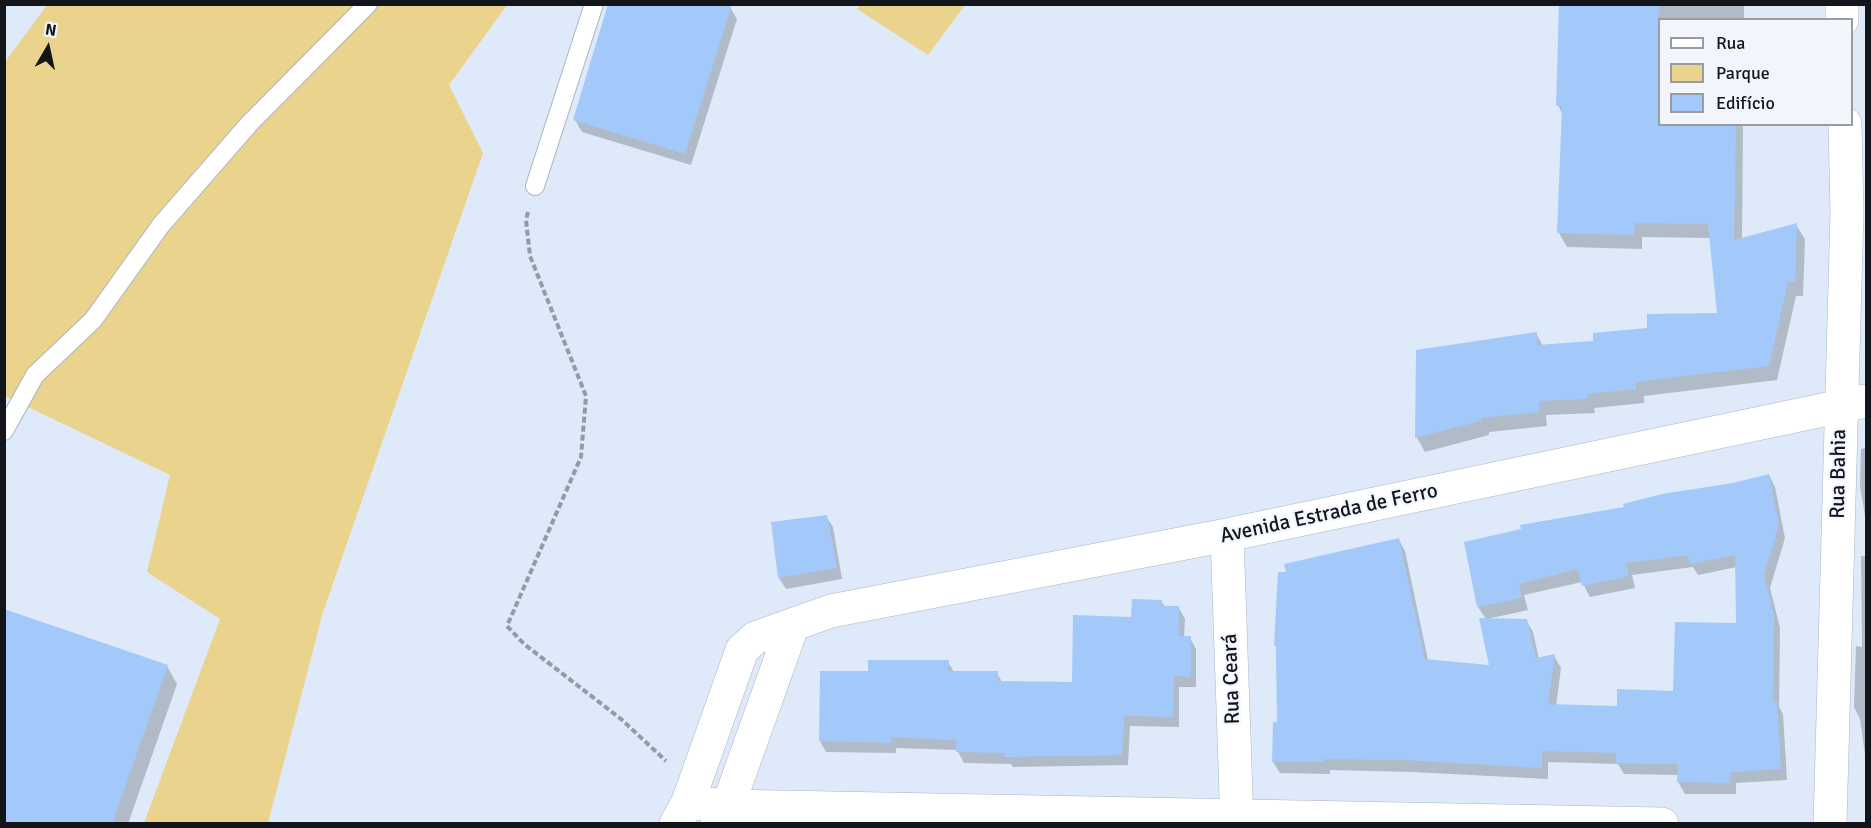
<!DOCTYPE html>
<html>
<head>
<meta charset="utf-8">
<style>
  body { margin:0 }
  #map { position:relative; width:1871px; height:828px; overflow:hidden; background:#deeaf9; font-family:Signika,sans-serif }
  canvas { display:block }
  .frame { position:absolute; inset:0; border:6px solid #12161b; pointer-events:none }
  .legend { position:absolute; left:1658px; top:18px; width:195px; height:108px; box-sizing:border-box; background:#f2f6fc; border:2px solid #989ca2; margin:0; padding:8px 10px; list-style:none; font-size:18px; color:#12161b }
  .legend li { display:flex; align-items:center; gap:12px; height:30px }
  .legend b { width:30px; border:2px solid #989ca2 }
  .north { position:absolute; left:18px; top:18px; width:60px; height:60px; -webkit-text-stroke:4px #f2f6fc; paint-order:stroke; rotate:9deg; font-size:16px; font-weight:700; line-height:24px; text-align:center; color:#12161b }
  .north::after { content:''; display:block; margin:auto; width:21px; height:27px; background:#12161b; clip-path:polygon(50% 0,100% 100%,50% 72%,0 100%) }
</style>
</head>
<body>
<div id="map">
<canvas width="1871" height="828"></canvas>
<div class="frame"></div>
<ul class="legend">
<li><b style="height:8px;background:#fff"></b>Rua</li>
<li><b style="height:16px;background:#ead38d"></b>Parque</li>
<li><b style="height:16px;background:#a3c8fa"></b>Edifício</li>
</ul>
<div class="north">N</div>
</div>
<script>
const ctx = document.querySelector('canvas').getContext('2d');
ctx.lineJoin = 'round';
function fillPath(path, color) {
  ctx.fillStyle = color;
  ctx.fill(path, 'evenodd');
}
function shape(rows) {
  const path = new Path2D();
  for (const r of rows) {
    path.moveTo(r[0], r[1]);
    for (let i = 2; i < r.length; i += 2) path.lineTo(r[i], r[i + 1]);
  }
  return path;
}
function strokePath(path, color, width, dash) {
  ctx.strokeStyle = color;
  ctx.lineWidth = width;
  ctx.lineCap = dash ? 'butt' : 'round';
  ctx.setLineDash(dash || []);
  ctx.stroke(path);
}
function write(font, color, halo, rows, align = 'center') {
  ctx.font = font + ' Signika,sans-serif';
  ctx.lineWidth = 4.5;
  ctx.setLineDash([]);
  ctx.textBaseline = 'middle';
  ctx.strokeStyle = halo;
  ctx.fillStyle = color;
  for (const [text, x, y, turn = 0] of rows) {
    ctx.save();
    ctx.translate(x, y);
    ctx.rotate((+turn || 0) * Math.PI / 180);
    ctx.textAlign = isNaN(turn) ? turn : align;
    if (halo) ctx.strokeText(text, 0, 0);
    ctx.fillText(text, 0, 0);
    ctx.restore();
  }
}
fillPath(shape([
  [47,5,507,5,449,85,483,153,323,612,268,823,144,823,220,619,147,572,170,475,5,396,5,62],
  [860,5,860,4,965,5,928,55,857,9]
]), '#ead38d');
fillPath(shape([
  [1560,4,1744,4,1744,20,1660,20,1660,124,1743,124,1742,240,1796,225,1805,239,1803,296,1796,296,1777,380,1644,396,1644,403,1594,408,1595,413,1546,415,1547,426,1489,432,1489,435,1425,452,1417,438,1418,352,1536,333,1543,346,1594,343,1719,315,1711,238,1642,237,1642,249,1567,247,1559,233,1563,115,1558,105],
  [730,7,737,19,691,165,582,132,575,120],
  [1866,448,1866,522,1860,486,1861,449],
  [1769,475,1775,487,1785,538,1770,588,1780,628,1779,707,1783,714,1787,780,1736,783,1736,794,1685,794,1678,782,1678,775,1624,774,1618,764,1548,762,1548,779,1412,772,1330,770,1330,774,1280,773,1273,762,1278,723,1276,646,1287,574,1399,540,1405,551,1428,660,1490,666,1486,619,1478,607,1626,508],
  [1693,567,1698,575,1737,567,1738,625,1675,692,1618,707,1556,706,1561,668,1554,656,1539,659,1533,632,1526,620,1487,619,1528,610,1524,595,1582,582,1590,597,1635,588,1632,575],
  [826,516,833,527,842,579,786,589,779,578],
  [1861,556,1866,556,1866,762,1860,719,1854,707,1856,646,1862,647],
  [1161,601,1165,607,1179,608,1185,619,1184,638,1190,638,1196,649,1196,687,1179,687,1179,727,1130,726,1128,765,1013,767,1011,764,964,763,957,750,896,748,896,753,826,752,820,741,869,673,948,662,954,672,997,673,1002,682,1074,684,1133,618],
  [167,666,177,684,128,824,4,824]
]), '#0003');
fillPath(shape([
  [608,4,732,4,685,154,573,120],
  [1559,4,1659,4,1659,124,1736,124,1734,240,1797,223,1795,282,1788,282,1769,366,1636,382,1636,389,1587,394,1587,399,1539,401,1539,412,1481,418,1481,421,1415,438,1416,350,1537,332,1537,345,1593,341,1593,333,1647,328,1647,314,1717,313,1708,224,1635,223,1634,235,1557,233,1562,106,1556,106],
  [1769,474,1779,525,1764,575,1774,615,1773,701,1777,701,1781,769,1731,772,1730,783,1677,782,1677,764,1616,763,1616,753,1542,751,1542,768,1405,760,1324,759,1324,762,1272,762,1273,722,1277,722,1276,646,1274,646,1278,572,1286,572,1284,564,1399,538,1425,659,1489,665,1479,618,1527,619,1536,658,1555,654,1548,704,1617,706,1617,689,1673,691,1675,622,1736,623,1735,555,1690,564,1688,555,1626,563,1629,576,1582,586,1578,569,1519,584,1522,598,1477,607,1464,542,1521,529,1520,525,1624,507,1623,504,1662,494,1733,483],
  [827,515,837,568,778,578,771,522],
  [1132,599,1162,600,1162,606,1179,606,1179,636,1191,636,1191,677,1174,676,1173,717,1124,716,1122,755,1005,757,1005,753,956,752,956,740,891,737,891,743,819,741,820,671,868,671,868,660,949,660,948,671,998,671,998,681,1072,682,1073,615,1131,617],
  [4,609,168,665,112,824,4,824]
]), '#a3c8fa');
const service = shape([
  [535,186,594,4],
  [4,431,35,375,93,320,161,225,249,124,368,4]
]);
const minor = shape([
  [1842,4,1842,20],
  [1227,535,1237,824],
  [688,802,728,806,1662,824],
  [676,824,688,802,742,650,755,638,831,611,1227,535,1866,401],
  [717,824,728,806,792,627],
  [1830,824,1847,212,1845,124]
]);
strokePath(service, '#aab5c4', 20);
strokePath(minor, '#aab5c4', 34);
strokePath(shape([
  [528,212,526,220,530,256,586,396,581,457,507,626,524,644,621,719,666,761]
]), '#929ba6', 4, [6, 3]);
strokePath(service, '#fff', 18);
strokePath(minor, '#fff', 33);
write('21px', '#12161b', '#f2f6fc', [
  ["Rua Bahia",1839,474,-89],
  ["Avenida Estrada de Ferro",1329,514,-12],
  ["Rua Ceará",1232,679,-92]
]);
</script>
</body>
</html>
